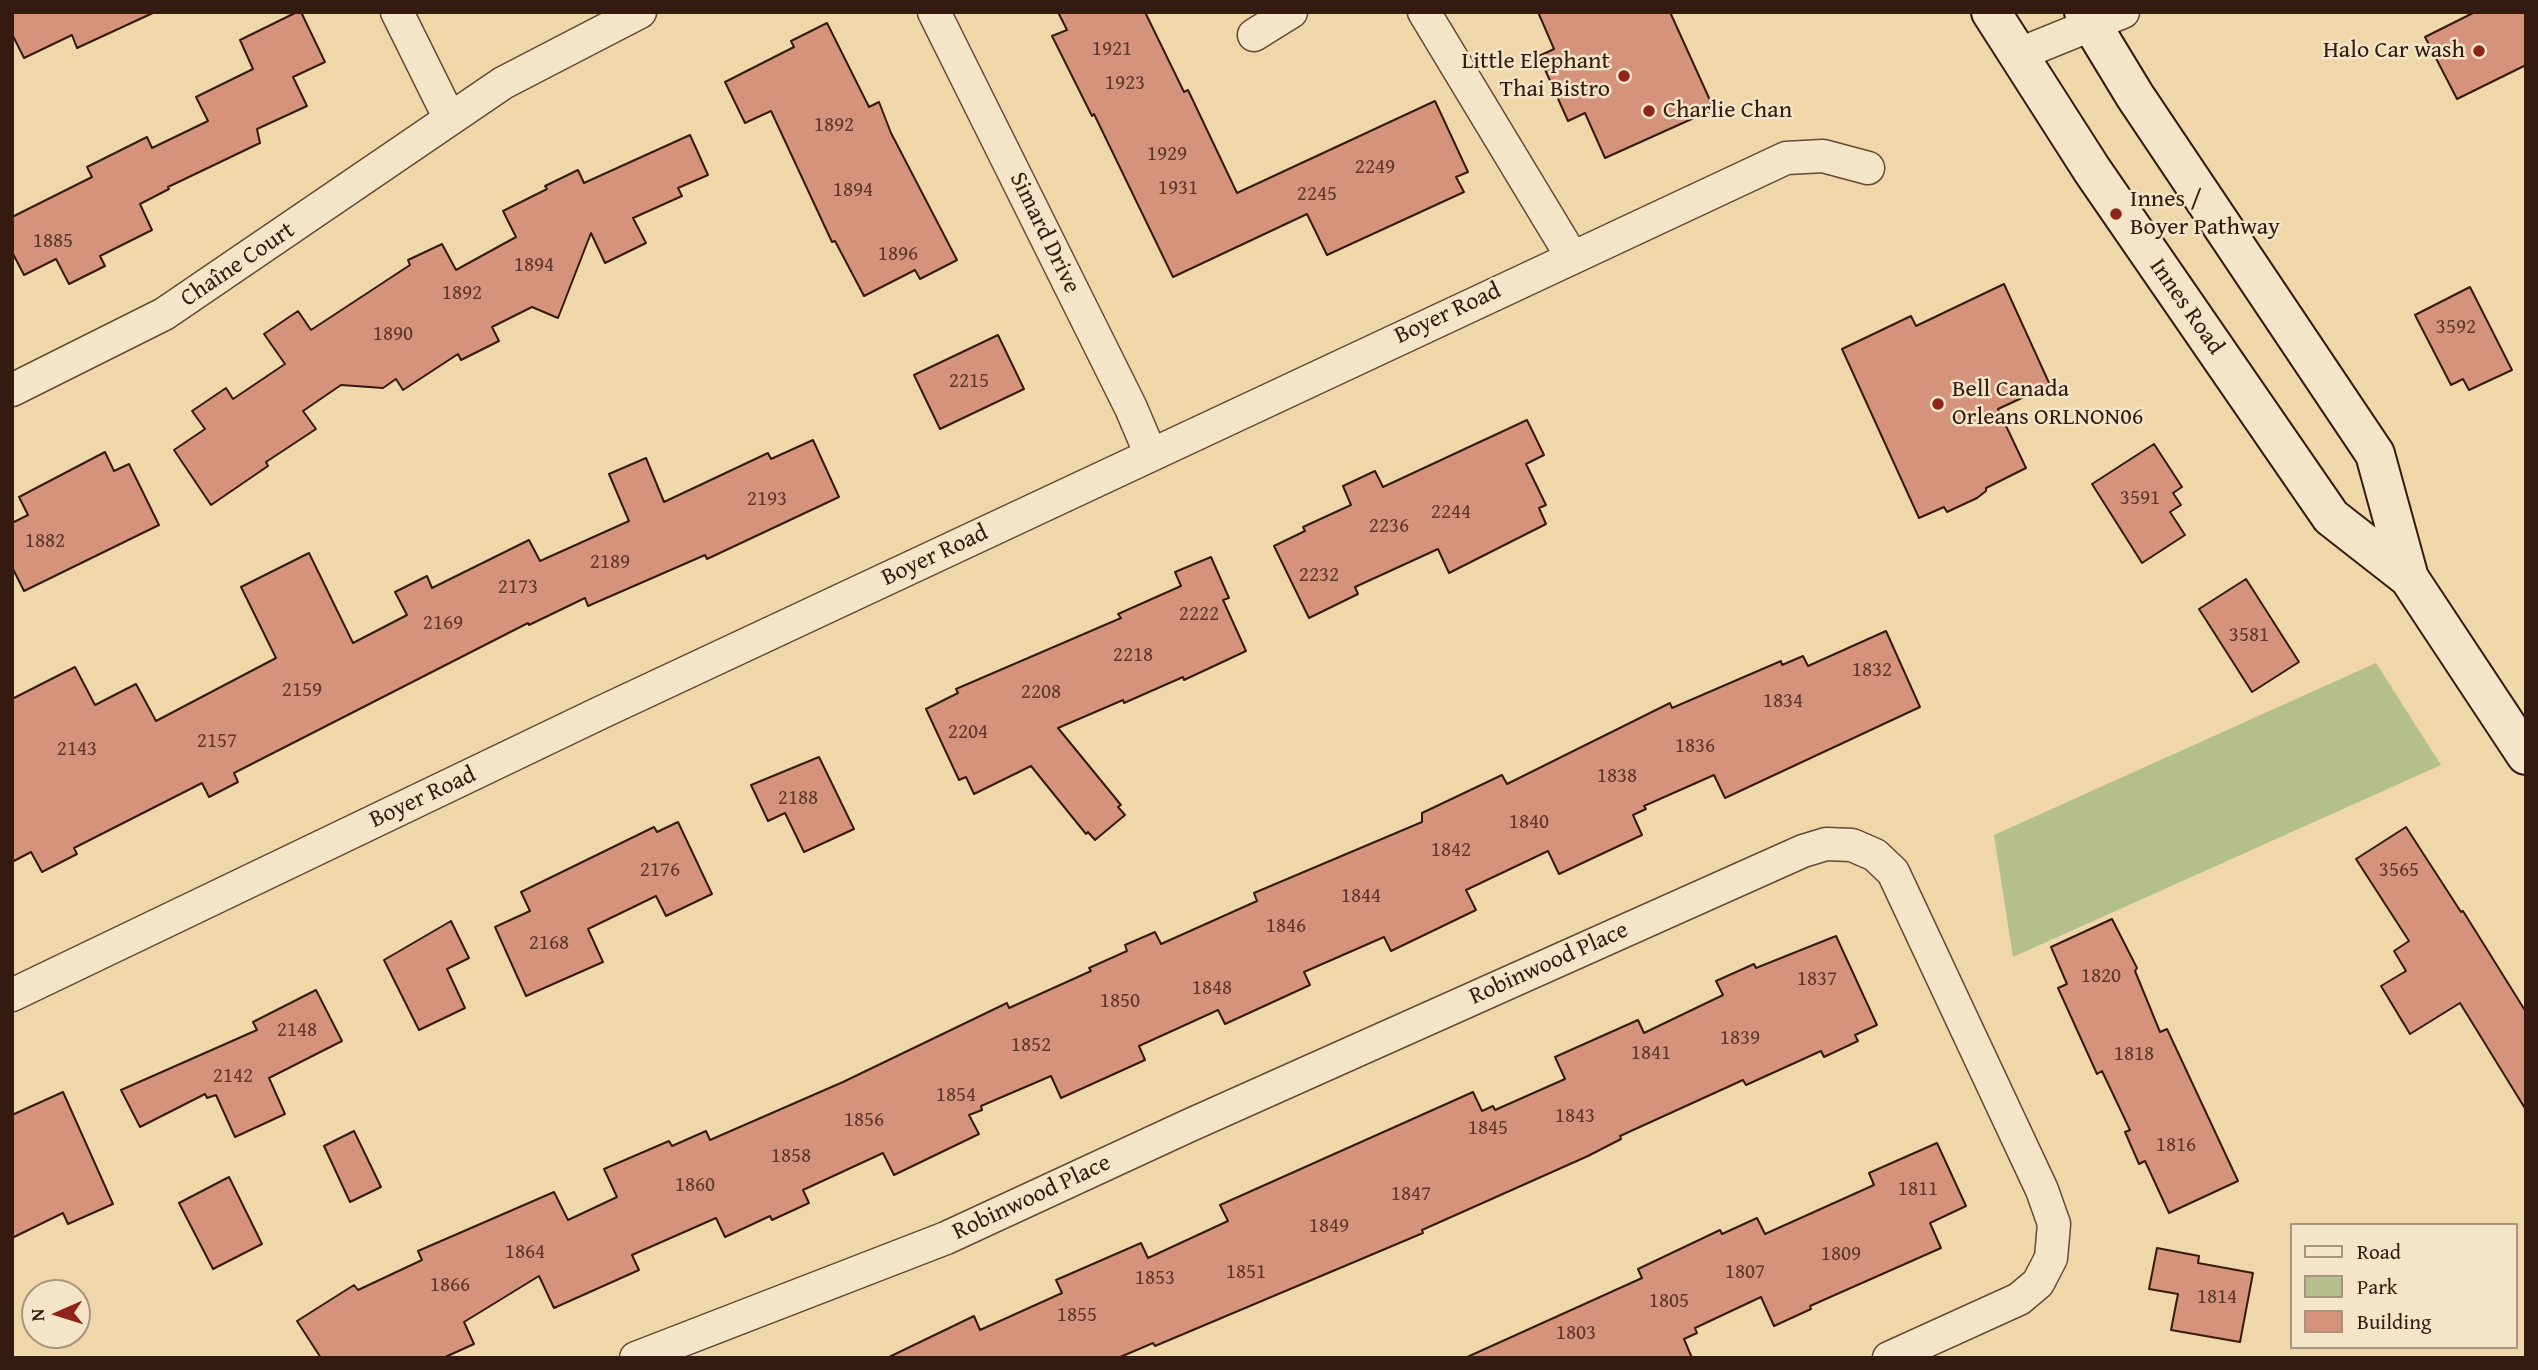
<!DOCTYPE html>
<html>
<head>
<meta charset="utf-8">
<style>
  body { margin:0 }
  #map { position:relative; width:2538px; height:1370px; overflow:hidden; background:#efd7aa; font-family:"Gentium Book Plus",serif }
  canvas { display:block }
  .frame { position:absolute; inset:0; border:14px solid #351a10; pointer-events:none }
  .legend { position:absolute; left:2290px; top:1223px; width:228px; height:126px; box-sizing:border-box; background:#f5e5c8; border:2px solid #a8947e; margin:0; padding:9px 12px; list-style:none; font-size:21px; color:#351a10 }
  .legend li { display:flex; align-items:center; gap:14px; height:35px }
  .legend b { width:35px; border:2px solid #a8947e }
  .north { position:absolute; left:21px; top:1279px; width:70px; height:70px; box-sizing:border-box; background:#f5e5c8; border:2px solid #a8947e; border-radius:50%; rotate:267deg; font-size:19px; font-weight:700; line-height:28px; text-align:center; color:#351a10 }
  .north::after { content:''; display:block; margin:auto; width:24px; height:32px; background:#8f2418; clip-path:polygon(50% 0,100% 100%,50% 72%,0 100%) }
</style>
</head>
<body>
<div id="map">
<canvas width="2538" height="1370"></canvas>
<div class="frame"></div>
<ul class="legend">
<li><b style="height:9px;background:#f5e5c8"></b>Road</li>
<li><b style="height:19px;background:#b4bf8c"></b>Park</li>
<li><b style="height:19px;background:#d5937c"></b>Building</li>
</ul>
<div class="north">N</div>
</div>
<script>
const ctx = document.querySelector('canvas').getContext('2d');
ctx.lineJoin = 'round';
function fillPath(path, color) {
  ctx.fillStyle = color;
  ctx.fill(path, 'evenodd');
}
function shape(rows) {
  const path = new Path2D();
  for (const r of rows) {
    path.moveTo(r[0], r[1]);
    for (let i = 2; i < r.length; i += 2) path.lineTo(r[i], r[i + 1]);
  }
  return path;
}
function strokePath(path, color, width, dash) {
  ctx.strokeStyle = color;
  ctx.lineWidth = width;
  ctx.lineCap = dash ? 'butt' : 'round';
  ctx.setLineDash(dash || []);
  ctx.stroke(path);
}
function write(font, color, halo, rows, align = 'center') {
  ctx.font = font + ' "Gentium Book Plus",serif';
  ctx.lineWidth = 5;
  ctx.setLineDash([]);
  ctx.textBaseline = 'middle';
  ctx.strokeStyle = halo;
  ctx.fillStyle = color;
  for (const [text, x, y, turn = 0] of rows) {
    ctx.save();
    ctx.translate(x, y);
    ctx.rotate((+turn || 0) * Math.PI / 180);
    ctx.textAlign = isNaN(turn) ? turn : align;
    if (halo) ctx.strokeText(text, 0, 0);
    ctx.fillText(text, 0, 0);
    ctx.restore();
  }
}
fillPath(shape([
  [2376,663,2441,765,2013,957,1994,835]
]), '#b4bf8c');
const building = shape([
  [12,12,155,12,77,48,72,35,24,58,12,34,12,12],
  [297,12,301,12,325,62,293,77,307,106,257,129,260,143,168,187,169,189,140,204,152,230,100,256,105,266,69,284,56,259,24,275,12,252,12,217,92,177,87,167,147,137,152,148,208,121,196,97,253,69,240,40,297,12],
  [1058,12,1145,12,1184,92,1188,90,1237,193,1435,101,1468,172,1456,177,1464,192,1327,255,1307,214,1173,277,1094,114,1092,116,1052,36,1067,30,1058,12],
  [1538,12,1670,12,1714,109,1605,158,1585,113,1568,121,1539,56,1554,49,1538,12],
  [2475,12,2526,12,2526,65,2457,99,2425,37,2475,12],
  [827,23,869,107,879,102,891,133,957,260,920,279,915,270,864,296,835,241,832,242,771,111,745,123,725,82,794,47,791,41,827,23],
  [690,135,708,175,678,188,682,196,633,218,646,243,605,263,591,233,558,318,532,307,492,327,499,341,461,360,458,354,403,390,396,379,383,388,341,385,303,411,316,429,266,462,268,466,211,505,174,450,205,429,192,411,226,388,233,399,285,364,264,334,298,311,311,330,410,265,408,260,442,244,456,270,516,237,503,211,547,189,545,186,578,170,584,183,690,135],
  [2004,284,2050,385,1998,409,2026,468,1986,488,1986,491,1977,498,1947,512,1944,507,1919,518,1842,349,1911,316,1916,326,2004,284],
  [2470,287,2512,370,2469,390,2463,379,2451,385,2415,315,2470,287],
  [998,335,1024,389,940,429,914,375,998,335],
  [1527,420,1544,455,1526,464,1546,505,1539,508,1546,524,1449,573,1438,549,1355,587,1358,594,1309,618,1274,546,1305,531,1303,527,1351,505,1343,486,1375,471,1383,487,1527,420],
  [813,440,839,497,707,559,705,555,588,606,585,598,529,625,528,623,234,773,238,782,209,797,202,783,74,848,77,854,42,872,31,852,12,862,12,699,75,667,95,705,136,684,156,721,276,658,241,587,309,553,353,643,407,615,395,592,427,576,432,588,529,540,540,561,629,521,609,474,646,458,664,502,768,453,771,459,813,440],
  [2154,444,2182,487,2173,493,2181,505,2170,512,2185,535,2142,563,2092,484,2154,444],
  [105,452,114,471,129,464,159,525,24,591,12,567,12,523,28,515,19,497,105,452],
  [1211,557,1229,598,1223,600,1246,651,1184,680,1183,677,1124,703,1123,700,1058,728,1121,805,1118,807,1125,815,1095,840,1088,832,1086,834,1031,766,974,794,966,777,959,780,926,709,958,693,956,689,1121,618,1118,614,1181,586,1175,572,1211,557],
  [2246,579,2299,662,2252,692,2199,609,2246,579],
  [1886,631,1920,707,1725,798,1714,775,1644,806,1646,809,1633,815,1642,835,1559,874,1548,851,1466,890,1476,910,1391,951,1384,937,1304,972,1310,985,1225,1024,1218,1010,1139,1046,1145,1060,1061,1098,1051,1076,981,1106,982,1110,969,1115,979,1134,894,1175,883,1153,803,1190,809,1203,772,1220,770,1216,725,1237,716,1218,632,1255,639,1270,554,1308,539,1276,464,1322,474,1344,443,1358,321,1358,297,1321,354,1285,358,1290,422,1260,418,1251,554,1192,568,1220,617,1197,604,1169,669,1141,672,1146,706,1131,710,1140,843,1082,1007,1003,1009,1008,1091,971,1089,968,1127,951,1125,945,1155,932,1161,944,1257,901,1254,893,1422,822,1422,813,1502,775,1507,784,1670,703,1672,708,1781,661,1782,665,1803,656,1808,666,1886,631],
  [819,757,854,829,804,852,785,813,768,821,751,785,819,757],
  [678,822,712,894,666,916,656,896,588,929,603,962,526,996,495,927,530,911,521,892,654,827,657,832,678,822],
  [2406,827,2461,912,2463,911,2526,1012,2526,1110,2460,1003,2410,1034,2381,986,2406,971,2394,951,2409,941,2356,859,2406,827],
  [2112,919,2137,968,2135,971,2160,1032,2167,1029,2238,1181,2169,1213,2145,1161,2139,1164,2125,1132,2130,1130,2102,1071,2097,1074,2058,988,2067,984,2051,947,2112,919],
  [451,921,469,958,447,969,465,1008,419,1030,384,960,451,921],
  [1836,936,1877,1025,1855,1035,1858,1041,1824,1057,1821,1051,1746,1085,1743,1080,1620,1136,1621,1139,1588,1156,1422,1230,1423,1233,1155,1346,1153,1343,1118,1358,887,1358,974,1316,980,1330,1062,1293,1056,1280,1141,1243,1148,1258,1228,1221,1220,1205,1473,1092,1482,1111,1493,1106,1495,1110,1565,1079,1555,1057,1638,1020,1644,1033,1723,995,1716,981,1754,964,1756,968,1836,936],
  [316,990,342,1041,269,1078,285,1114,235,1137,216,1095,207,1098,205,1094,140,1127,121,1090,257,1030,253,1022,316,990],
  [63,1092,113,1204,68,1224,63,1213,12,1238,12,1115,63,1092],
  [354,1131,381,1187,350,1202,324,1146,354,1131],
  [1937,1143,1966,1206,1930,1223,1941,1248,1810,1306,1811,1309,1774,1326,1761,1297,1695,1328,1697,1333,1684,1339,1692,1358,1465,1358,1642,1278,1638,1269,1720,1230,1722,1234,1757,1218,1765,1234,1874,1185,1869,1173,1937,1143],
  [229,1177,262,1244,213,1269,179,1203,229,1177],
  [2157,1248,2199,1256,2198,1263,2253,1273,2240,1342,2171,1330,2178,1294,2149,1289,2157,1248]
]);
fillPath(building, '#d5937c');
strokePath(building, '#351a10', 2);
const street = shape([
  [397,12,450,119],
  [934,12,1131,408,1151,455],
  [1424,12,1572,257],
  [1254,35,1291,12],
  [2017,55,2123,12],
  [12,390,164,314,503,83,640,12],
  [12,995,602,712,1786,158,1823,156,1868,168],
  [636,1358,946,1238,1188,1126,1803,851,1826,844,1852,845,1875,855,1893,872,2042,1190,2054,1224,2051,1258,2038,1283,2019,1299,1889,1358]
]);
const secondary = shape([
  [1991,12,2092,170,2331,517,2409,578,2526,755],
  [2084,12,2135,96,2375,454,2409,578]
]);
strokePath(street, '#644936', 35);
strokePath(secondary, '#351a10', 42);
strokePath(street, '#f5e5c8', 32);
strokePath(secondary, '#f5e5c8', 38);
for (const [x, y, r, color] of [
  [2479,51,7,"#8f2418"],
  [1624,76,7,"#8f2418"],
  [1649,111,7,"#8f2418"],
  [2116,214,7,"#8f2418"],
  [1938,404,7,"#8f2418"]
]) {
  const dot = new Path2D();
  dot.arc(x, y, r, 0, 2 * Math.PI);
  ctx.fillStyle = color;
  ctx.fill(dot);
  strokePath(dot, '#f5e5c8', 2.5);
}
write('21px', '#5d382b', null, [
  ["1921",1112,50],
  ["1923",1125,84],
  ["1892",834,126],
  ["1929",1167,155],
  ["2249",1375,168],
  ["1931",1178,189],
  ["1894",853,191],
  ["2245",1317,195],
  ["1885",53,242],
  ["1896",898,255],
  ["1894",534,266],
  ["1892",462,294],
  ["3592",2456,328],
  ["1890",393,335],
  ["2215",969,382],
  ["3591",2140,499],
  ["2193",767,500],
  ["2244",1451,513],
  ["2236",1389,527],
  ["1882",45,542],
  ["2189",610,563],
  ["2232",1319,576],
  ["2173",518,588],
  ["2222",1199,615],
  ["2169",443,624],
  ["3581",2249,636],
  ["2218",1133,656],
  ["1832",1872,671],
  ["2159",302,691],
  ["2208",1041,693],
  ["1834",1783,702],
  ["2204",968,733],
  ["2157",217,742],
  ["1836",1695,747],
  ["2143",77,750],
  ["1838",1617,777],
  ["2188",798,799],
  ["1840",1529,823],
  ["1842",1451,851],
  ["2176",660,871],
  ["3565",2399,871],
  ["1844",1361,897],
  ["1846",1286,927],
  ["2168",549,944],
  ["1820",2101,977],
  ["1837",1817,980],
  ["1848",1212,989],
  ["1850",1120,1002],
  ["2148",297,1031],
  ["1839",1740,1039],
  ["1852",1031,1046],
  ["1841",1651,1054],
  ["1818",2134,1055],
  ["2142",233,1077],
  ["1854",956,1096],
  ["1843",1575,1117],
  ["1856",864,1121],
  ["1845",1488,1129],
  ["1816",2176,1146],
  ["1858",791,1157],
  ["1860",695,1186],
  ["1811",1918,1190],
  ["1847",1411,1195],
  ["1849",1329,1227],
  ["1864",525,1253],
  ["1809",1841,1255],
  ["1851",1246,1273],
  ["1807",1745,1273],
  ["1853",1155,1279],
  ["1866",450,1286],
  ["1814",2217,1298],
  ["1805",1669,1302],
  ["1855",1077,1316],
  ["1803",1576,1334]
]);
write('24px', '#351a10', '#f5e5c8', [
  ["Halo Car wash",2465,51,"right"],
  ["Little Elephant",1610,62,"right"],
  ["Thai Bistro",1610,90,"right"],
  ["Charlie Chan",1663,111],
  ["Innes /",2130,200],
  ["Boyer Pathway",2130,228],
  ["Bell Canada",1952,390],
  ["Orleans ORLNON06",1952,418]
], 'left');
write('24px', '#351a10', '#f5e5c8', [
  ["Simard Drive",1044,233,64],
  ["Chaîne Court",238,265,-34],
  ["Innes Road",2186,307,55],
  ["Boyer Road",1448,314,-25],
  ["Boyer Road",935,556,-25],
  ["Boyer Road",423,798,-25],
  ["Robinwood Place",1549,964,-24],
  ["Robinwood Place",1032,1198,-25]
]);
</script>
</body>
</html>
